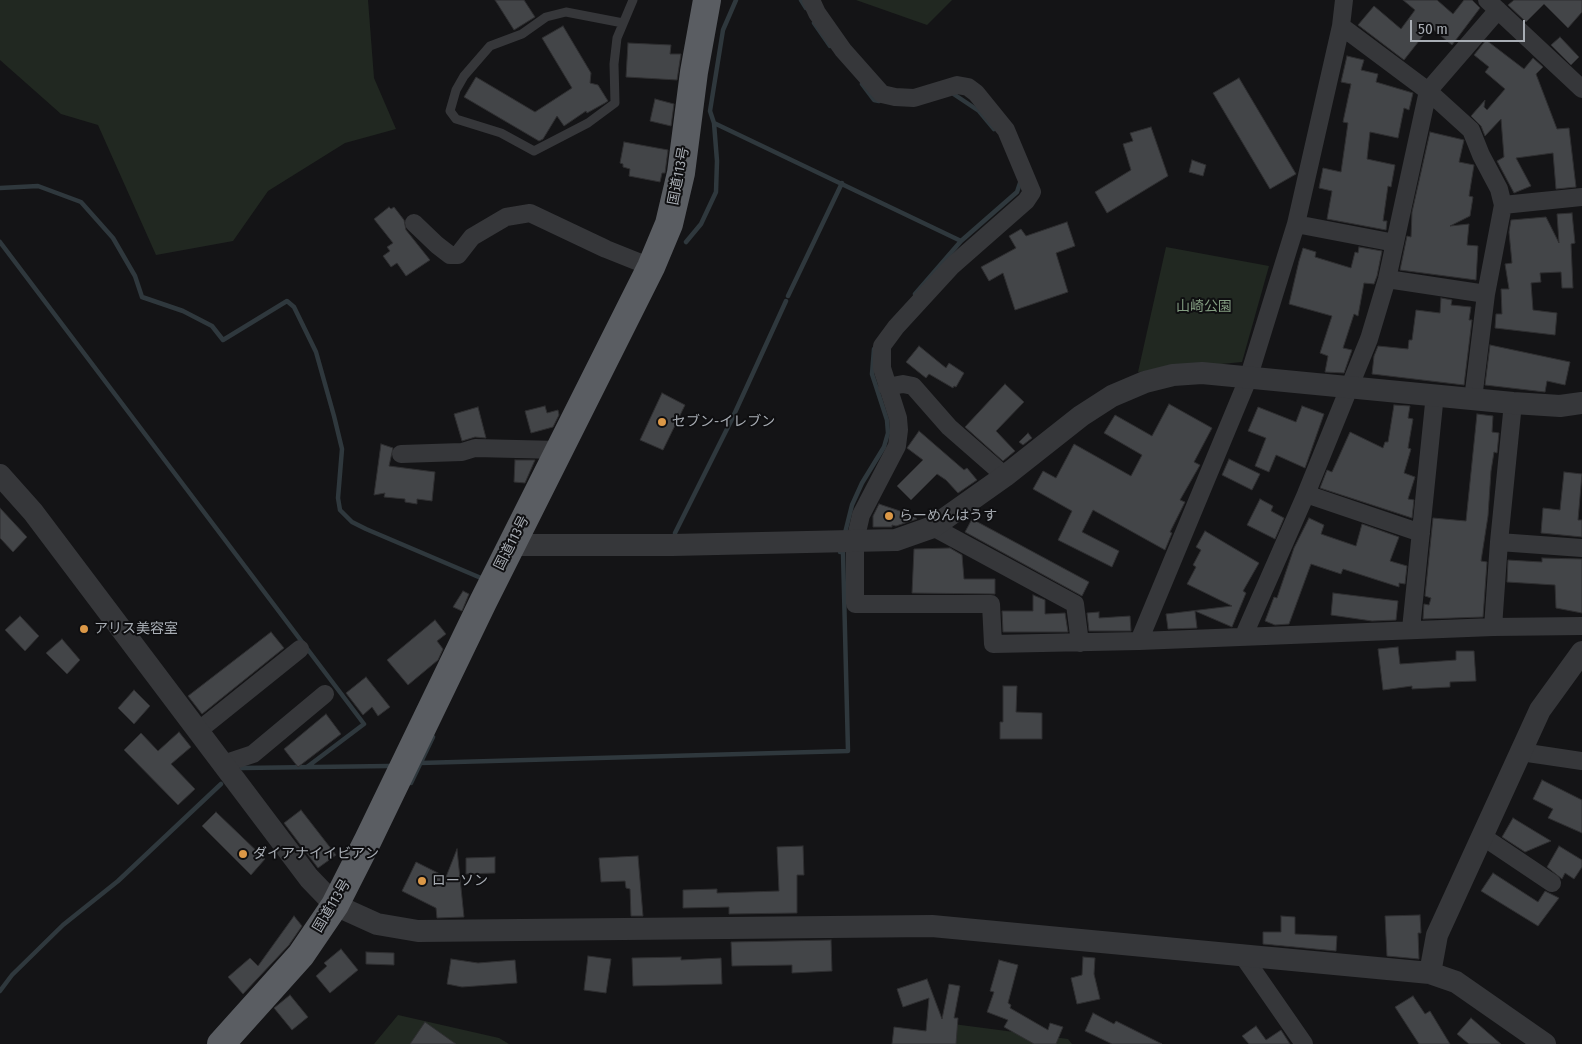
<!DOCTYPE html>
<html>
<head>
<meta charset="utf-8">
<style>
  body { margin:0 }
  #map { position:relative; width:1582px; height:1044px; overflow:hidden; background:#141416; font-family:"Fira Sans Condensed",sans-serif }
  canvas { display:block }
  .scale { position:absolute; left:1410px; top:20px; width:115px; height:22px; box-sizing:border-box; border:2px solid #a8adb4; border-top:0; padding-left:6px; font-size:15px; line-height:18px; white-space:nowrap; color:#a8adb4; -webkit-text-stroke:4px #0f0f11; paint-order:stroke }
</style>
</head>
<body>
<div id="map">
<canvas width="1582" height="1044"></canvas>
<div class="scale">50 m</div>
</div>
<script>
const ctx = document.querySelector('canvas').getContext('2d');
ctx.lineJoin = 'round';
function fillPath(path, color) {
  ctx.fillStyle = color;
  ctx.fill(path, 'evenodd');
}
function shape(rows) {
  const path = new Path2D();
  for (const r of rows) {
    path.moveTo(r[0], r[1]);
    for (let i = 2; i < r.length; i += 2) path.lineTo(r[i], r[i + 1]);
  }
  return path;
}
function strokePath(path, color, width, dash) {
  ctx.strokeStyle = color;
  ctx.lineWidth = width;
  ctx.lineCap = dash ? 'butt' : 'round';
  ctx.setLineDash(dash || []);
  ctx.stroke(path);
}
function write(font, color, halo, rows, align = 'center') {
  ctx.font = font + ' "Fira Sans Condensed","Noto Sans JP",sans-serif';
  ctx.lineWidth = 4;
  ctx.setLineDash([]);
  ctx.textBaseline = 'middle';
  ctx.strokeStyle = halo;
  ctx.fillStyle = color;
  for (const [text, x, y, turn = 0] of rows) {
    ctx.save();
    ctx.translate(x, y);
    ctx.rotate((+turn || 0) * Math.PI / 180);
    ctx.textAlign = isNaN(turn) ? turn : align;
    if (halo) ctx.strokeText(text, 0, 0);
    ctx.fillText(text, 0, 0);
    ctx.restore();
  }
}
fillPath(shape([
  [0,0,368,0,374,78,396,129,345,143,268,191,233,241,156,255,98,125,61,114,0,60],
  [856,0,952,0,927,25],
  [1166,247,1269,266,1242,362,1138,372],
  [398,1015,499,1038,509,1044,374,1044],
  [953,1024,1068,1039,1072,1044,913,1044]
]), '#212821');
strokePath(shape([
  [801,0,806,8],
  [814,23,830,46],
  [862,84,874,100,879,101],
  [952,93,979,111,994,129],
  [714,123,961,241],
  [0,188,38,186,81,202,113,238,135,276,142,297,183,311,212,326,223,340,287,301,294,307,316,352,334,416,342,449,338,498,340,510,352,522,366,529,481,578],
  [0,242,364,724,307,767],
  [686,242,701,224,716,192,717,161,714,123,710,111,723,30,736,0],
  [915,294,961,241,1017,192,1021,180],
  [788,296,842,183],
  [675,533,732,419,786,301],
  [845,533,852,505,862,483,884,447,888,433,887,420,872,374,874,349],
  [420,763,848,751,843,552,840,552],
  [242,768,389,766],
  [411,783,433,737],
  [0,991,12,975,63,925,118,881,221,784]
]), '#2f383d', 4.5);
const building = shape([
  [495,0,524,0,535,17,514,30,495,0],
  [1403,0,1437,0,1453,14,1464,0,1472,0,1480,8,1452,45,1430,27,1404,60,1358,25,1374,6,1401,29,1415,10,1403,0],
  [1514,0,1582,0,1582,12,1568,28,1544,4,1526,22,1508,5,1514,0],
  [563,26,591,73,590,83,598,85,608,101,605,103,587,113,586,111,564,126,557,116,543,139,539,141,464,97,476,77,535,112,572,88,542,38,563,26],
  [1560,37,1579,57,1571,65,1551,45,1560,37],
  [1486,40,1524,69,1533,58,1543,67,1536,74,1557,129,1569,128,1576,187,1556,189,1553,153,1516,158,1531,186,1514,193,1497,161,1504,157,1501,119,1485,136,1481,126,1471,116,1485,100,1484,107,1487,110,1505,89,1485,72,1489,67,1474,55,1486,40],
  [628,43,671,45,670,54,681,54,677,80,626,77,628,43],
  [1347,56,1364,60,1361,70,1378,74,1376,82,1413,93,1409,110,1404,108,1398,138,1370,132,1367,159,1395,165,1391,187,1388,186,1383,221,1387,221,1386,230,1327,219,1332,191,1319,188,1323,168,1341,172,1348,123,1343,122,1351,84,1341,82,1347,56],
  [1239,78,1296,174,1270,189,1213,93,1239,78],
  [655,99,674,104,671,126,650,121,655,99],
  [1151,127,1168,176,1107,213,1095,192,1131,170,1123,144,1133,141,1130,133,1151,127],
  [1430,132,1464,140,1459,162,1474,165,1469,196,1473,197,1470,216,1450,226,1469,224,1467,245,1478,246,1476,280,1400,270,1407,236,1411,237,1412,212,1430,132],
  [624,142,668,150,665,173,662,173,660,182,629,176,630,169,623,167,623,164,620,163,624,142],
  [1192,160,1206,165,1203,176,1189,172,1192,160],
  [389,207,391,209,394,207,404,220,406,230,430,260,406,276,397,263,391,267,383,256,390,251,387,247,393,243,374,219,389,207],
  [1572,213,1575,243,1571,244,1573,288,1562,288,1561,272,1540,273,1541,282,1531,283,1533,310,1557,313,1555,335,1495,328,1496,314,1502,314,1501,289,1509,289,1505,264,1512,263,1509,232,1511,220,1546,217,1559,243,1557,214,1572,213],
  [1067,222,1075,246,1056,253,1068,292,1015,310,1003,273,989,281,981,267,1016,248,1009,236,1021,229,1026,236,1067,222],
  [1359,247,1382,251,1377,276,1374,284,1364,283,1358,316,1354,314,1343,348,1352,350,1344,373,1325,372,1328,356,1320,353,1332,316,1289,304,1299,261,1303,248,1316,252,1315,257,1351,268,1355,252,1358,253,1359,247],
  [1441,298,1452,300,1451,305,1471,307,1469,320,1472,320,1464,385,1372,374,1374,356,1378,346,1408,349,1409,340,1412,340,1416,310,1440,313,1441,298],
  [1490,345,1570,362,1565,385,1547,381,1545,392,1485,385,1490,345],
  [919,346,946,368,949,363,964,373,956,387,954,386,953,388,929,374,926,378,906,362,919,346],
  [1005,384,1024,402,996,431,1015,451,1003,461,965,427,1005,384],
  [662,393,685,405,663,450,640,440,662,393],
  [1169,404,1212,428,1194,462,1200,465,1180,500,1185,502,1170,532,1172,533,1165,550,1093,510,1082,532,1119,551,1112,567,1058,540,1072,511,1033,489,1043,471,1056,478,1074,444,1131,476,1142,455,1104,433,1115,415,1152,436,1169,404],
  [1394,405,1410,406,1408,418,1413,419,1408,448,1411,449,1404,473,1415,477,1408,499,1414,500,1412,518,1320,488,1327,470,1332,472,1350,432,1383,448,1385,442,1388,442,1394,405],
  [545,406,547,413,558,410,559,415,553,427,531,433,525,411,545,406],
  [1302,406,1324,414,1305,468,1276,455,1269,472,1255,466,1266,438,1248,431,1258,407,1296,422,1302,406],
  [478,407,486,438,475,437,462,441,454,414,478,407],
  [1477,414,1493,416,1492,432,1499,433,1497,453,1494,452,1491,471,1488,516,1481,561,1487,562,1483,617,1423,619,1424,604,1429,605,1431,598,1425,596,1433,518,1466,521,1477,414],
  [919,431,964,470,967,468,977,480,958,493,946,480,937,474,911,500,897,486,923,460,907,448,919,431],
  [1028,433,1032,438,1023,445,1019,442,1028,433],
  [381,444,393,448,389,466,435,472,432,501,417,499,417,504,405,502,405,499,384,497,385,493,374,495,381,444],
  [1229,459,1260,474,1252,490,1222,475,1229,459],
  [515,460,535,460,525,483,514,482,515,460],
  [1564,472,1582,474,1578,520,1582,520,1582,537,1541,533,1543,508,1560,510,1564,472],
  [1260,499,1273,506,1271,511,1284,518,1275,539,1247,525,1260,499],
  [879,504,912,515,917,519,896,526,892,525,892,527,873,527,873,516,879,504],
  [0,508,27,537,13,552,0,538,0,508],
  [1309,518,1324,525,1321,534,1356,546,1362,524,1399,537,1390,561,1407,566,1405,584,1399,583,1399,587,1343,569,1341,574,1311,564,1289,624,1275,625,1265,621,1274,597,1277,598,1294,548,1309,518],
  [972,519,1089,582,1082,596,965,532,972,519],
  [1205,531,1259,563,1243,591,1246,593,1232,627,1195,611,1197,628,1168,629,1166,614,1232,606,1187,584,1196,567,1193,565,1201,550,1196,547,1205,531],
  [950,548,962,555,964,579,995,579,995,594,912,593,914,549,950,548],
  [1542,558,1582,559,1582,613,1556,608,1555,585,1507,582,1508,560,1542,562,1542,558],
  [463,591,469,594,462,611,453,607,463,591],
  [1333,593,1398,601,1396,620,1372,621,1331,615,1333,593],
  [1033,595,1045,600,1045,614,1065,613,1068,632,1003,632,1002,611,1033,611,1033,595],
  [1099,612,1099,618,1130,616,1131,631,1089,631,1087,613,1099,612],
  [20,616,39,636,25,651,5,630,20,616],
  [435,620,446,634,437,641,443,649,438,660,408,685,387,660,435,620],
  [271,632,284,648,202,714,188,696,271,632],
  [62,639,80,660,67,674,46,653,62,639],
  [1398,647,1400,664,1456,660,1456,651,1474,651,1476,681,1450,682,1450,687,1412,689,1412,686,1383,690,1378,649,1398,647],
  [366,677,390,707,378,716,372,707,363,715,346,693,366,677],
  [1003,686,1017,686,1016,712,1042,713,1042,739,1000,739,1000,722,1003,722,1003,686],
  [134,690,150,706,134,724,118,708,134,690],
  [326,714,341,734,298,767,284,749,326,714],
  [179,732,191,747,171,764,195,789,178,805,124,750,141,733,158,751,179,732],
  [1542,780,1582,800,1582,833,1548,818,1553,809,1533,799,1542,780],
  [301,810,336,855,318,868,284,823,301,810],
  [216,812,265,859,251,875,202,826,216,812],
  [1513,818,1536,832,1551,841,1525,852,1502,837,1513,818],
  [803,846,804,875,797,875,797,913,729,914,729,907,683,908,683,890,717,889,717,893,779,891,777,847,803,846],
  [1559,846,1582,860,1582,867,1574,879,1565,873,1562,879,1547,867,1559,846],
  [457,849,464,917,437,918,436,908,402,891,416,862,446,877,457,849],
  [638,856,643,916,631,916,630,889,626,888,625,881,601,882,599,858,638,856],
  [495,857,495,873,466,874,466,858,495,857],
  [1493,873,1538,902,1545,891,1559,898,1538,926,1481,891,1493,873],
  [1420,915,1421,933,1418,933,1419,959,1387,956,1385,916,1420,915],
  [294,916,302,926,289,945,243,994,228,977,250,958,258,966,294,916],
  [1281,916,1295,917,1295,934,1337,936,1336,951,1263,944,1263,932,1281,932,1281,916],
  [831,940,832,971,792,973,792,965,732,966,731,942,831,940],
  [341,949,358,970,330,993,316,976,327,966,324,963,341,949],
  [366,952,394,953,394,965,366,964,366,952],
  [588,956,611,959,606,993,584,990,588,956],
  [681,957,681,960,721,958,722,984,633,986,632,958,681,957],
  [1083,957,1095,958,1094,974,1100,999,1077,1004,1071,978,1082,975,1083,957],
  [451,959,478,963,515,960,517,983,462,987,447,984,451,959],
  [999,960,1018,965,1008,1003,1011,1005,1010,1008,1048,1030,1050,1023,1063,1027,1056,1044,1034,1044,1004,1027,1008,1020,987,1012,994,992,990,991,999,960],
  [927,979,942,1019,949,984,960,986,954,1018,958,1018,956,1044,892,1044,894,1027,926,1031,929,998,903,1007,897,989,927,979],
  [290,995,308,1017,292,1030,274,1008,290,995],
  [1413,996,1425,1014,1430,1011,1450,1044,1419,1044,1395,1007,1413,996],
  [1093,1013,1114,1024,1116,1021,1162,1044,1112,1044,1085,1031,1093,1013],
  [1471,1018,1501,1044,1469,1044,1457,1034,1471,1018],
  [425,1022,456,1044,410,1044,425,1022],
  [1256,1026,1266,1040,1281,1030,1290,1044,1249,1044,1242,1036,1256,1026]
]);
fillPath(building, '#434548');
strokePath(building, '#2f2f31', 1);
strokePath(shape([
  [623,23,566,12,546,17,522,34,490,46,464,76,456,90,450,111,456,119,501,133,534,151,588,123,615,103,614,64,617,38,633,0]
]), '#36373a', 9);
strokePath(shape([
  [811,0,817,13,843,50,882,94,895,97,914,98,957,85,968,87,976,93,1006,130,1032,192,1026,201,952,266,896,327,882,346,882,368,898,418,899,430,897,446,861,515,855,541,855,604,991,604,993,644,1139,641,1493,627,1582,626],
  [1487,0,1582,89],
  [1341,26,1428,91,1471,130,1481,155,1499,189,1503,205,1486,294,1473,399],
  [1503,205,1582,197],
  [414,223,437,245,450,255,458,255,472,237,506,217,530,213,606,249,651,267],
  [1296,224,1395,243],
  [1387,279,1486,294],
  [887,387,903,384,913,386,949,427,1005,476],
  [1513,403,1499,542,1582,548],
  [401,454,462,452,475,448,559,450],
  [1306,494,1421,533],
  [933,527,1075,604,1080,643],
  [1493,627,1499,542],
  [1411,629,1435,394],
  [1244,635,1306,494,1369,339,1387,279,1428,91,1498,10],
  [1139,641,1248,379,1296,224,1341,26,1344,0],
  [198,731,300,649],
  [1521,752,1582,761],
  [223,764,253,754,325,694],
  [1482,836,1552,883],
  [1243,956,1304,1044]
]), '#36373a', 18);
strokePath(shape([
  [0,475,33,512,309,878,335,905,377,924,418,931,932,926,1430,973,1456,982,1545,1044],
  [511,545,672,545,896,540,933,527,1005,476,1081,416,1112,396,1145,382,1173,375,1202,373,1513,403,1560,406,1582,403],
  [1430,973,1437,935,1540,710,1582,652]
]), '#36373a', 22);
strokePath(shape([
  [221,1044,301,955,335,905,368,840,483,602,651,267,669,224,681,173,694,72,707,0]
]), '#5a5d62', 28);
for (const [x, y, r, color] of [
  [662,422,5,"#db9847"],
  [889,516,5,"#db9847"],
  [84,629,5,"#db9847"],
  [243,854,5,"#db9847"],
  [422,881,5,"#db9847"]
]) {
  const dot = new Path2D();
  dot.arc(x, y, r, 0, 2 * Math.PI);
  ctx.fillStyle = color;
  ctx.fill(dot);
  strokePath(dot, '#0f0f11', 2);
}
write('14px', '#a8adb4', '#0f0f11', [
  ["国道113号",679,176,-79],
  ["国道113号",512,543,-63],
  ["国道113号",332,906,-59]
]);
write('14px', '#839d81', '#0f0f11', [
  ["山崎公園",1204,307]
]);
write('14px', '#a8adb4', '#0f0f11', [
  ["セブン-イレブン",672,422],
  ["らーめんはうす",899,516],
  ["アリス美容室",94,629],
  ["ダイアナイイビアン",253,854],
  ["ローソン",432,881]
], 'left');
</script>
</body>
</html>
